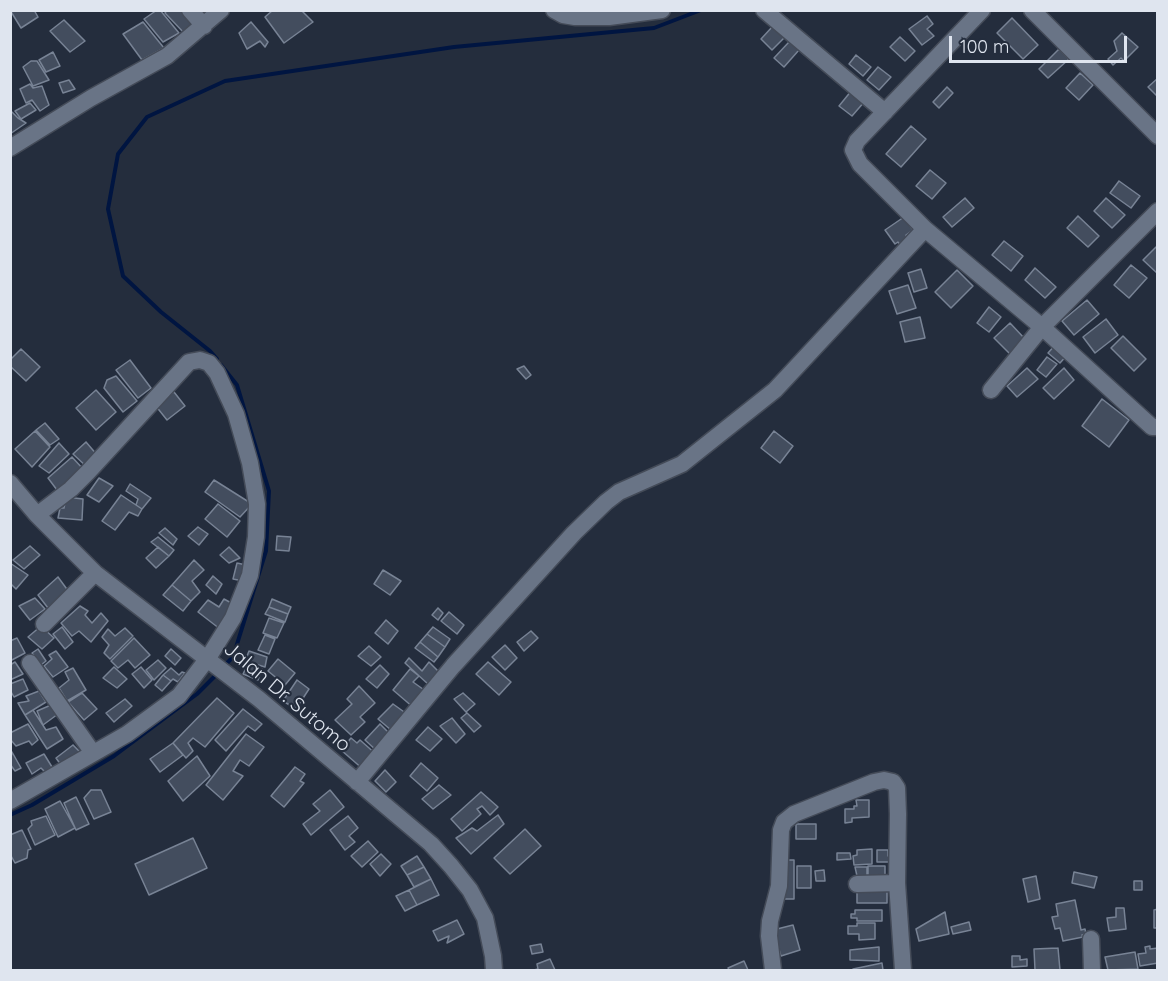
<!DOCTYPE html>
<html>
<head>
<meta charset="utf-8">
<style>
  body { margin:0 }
  #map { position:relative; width:1168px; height:981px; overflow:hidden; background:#242d3d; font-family:Quicksand,sans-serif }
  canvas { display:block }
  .frame { position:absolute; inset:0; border:12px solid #dfe5ef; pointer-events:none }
  .scale { position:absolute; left:949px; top:36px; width:178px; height:27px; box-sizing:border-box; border:3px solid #dfe5ef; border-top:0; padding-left:8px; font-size:18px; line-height:21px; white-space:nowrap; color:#dfe5ef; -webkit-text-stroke:4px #242d3d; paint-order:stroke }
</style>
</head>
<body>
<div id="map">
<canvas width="1168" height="981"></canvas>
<div class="frame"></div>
<div class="scale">100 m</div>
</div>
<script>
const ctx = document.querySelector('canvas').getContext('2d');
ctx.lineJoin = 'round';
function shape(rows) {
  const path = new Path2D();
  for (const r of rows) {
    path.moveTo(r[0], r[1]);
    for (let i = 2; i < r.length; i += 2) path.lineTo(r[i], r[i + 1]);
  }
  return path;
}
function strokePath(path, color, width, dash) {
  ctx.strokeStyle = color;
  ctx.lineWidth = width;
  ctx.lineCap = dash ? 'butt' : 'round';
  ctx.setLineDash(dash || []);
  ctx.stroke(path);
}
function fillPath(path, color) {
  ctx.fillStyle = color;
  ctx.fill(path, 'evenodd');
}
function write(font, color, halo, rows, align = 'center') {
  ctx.font = font + ' Quicksand,sans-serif';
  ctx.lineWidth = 4.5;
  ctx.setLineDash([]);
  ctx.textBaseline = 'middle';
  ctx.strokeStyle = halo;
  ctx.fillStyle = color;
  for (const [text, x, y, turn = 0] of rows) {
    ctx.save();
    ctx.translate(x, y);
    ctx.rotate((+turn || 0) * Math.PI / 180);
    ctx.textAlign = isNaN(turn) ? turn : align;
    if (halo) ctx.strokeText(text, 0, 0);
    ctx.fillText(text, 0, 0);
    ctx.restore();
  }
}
strokePath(shape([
  [217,359,210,351,161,312,123,276,108,209,118,154,147,117,225,81,454,47,654,28,701,10],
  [221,365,237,385,269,491,266,551,233,657,224,666],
  [10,815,32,805,114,756,197,694,217,674]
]), '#001541', 4);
const building = shape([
  [10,10,34,10,38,17,21,28,10,10],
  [157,10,160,10,179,33,163,42,144,19,157,10],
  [167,10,183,10,197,26,186,35,165,13,167,10],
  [273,10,301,10,313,22,284,43,265,17,273,10],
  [927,16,933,24,927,29,934,36,922,45,909,29,927,16],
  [1012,18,1038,45,1023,59,997,33,1012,18],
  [64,20,85,41,70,52,50,31,64,20],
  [143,22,164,48,142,60,123,34,143,22],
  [251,22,268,42,265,47,260,41,247,49,239,33,251,22],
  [773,26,785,37,772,50,761,39,773,26],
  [1122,33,1138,47,1124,61,1121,58,1113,65,1108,59,1117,51,1114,41,1122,33],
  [900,37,915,51,905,61,890,47,900,37],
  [789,42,799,50,784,67,774,58,789,42],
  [1059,49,1069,59,1048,78,1039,69,1059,49],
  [53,52,60,66,46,72,39,60,53,52],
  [856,55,871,67,863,76,849,64,856,55],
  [31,61,37,61,49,80,33,86,23,67,31,61],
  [878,67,891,77,879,90,867,80,878,67],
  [1080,73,1093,85,1079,100,1066,88,1080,73],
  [1158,78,1158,97,1148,87,1158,78],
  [69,80,75,89,63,93,59,83,69,80],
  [30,84,33,88,42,86,49,105,40,111,32,100,26,103,20,89,30,84],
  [947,87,953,93,939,108,933,102,947,87],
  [852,90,865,101,852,116,839,106,852,90],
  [30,103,36,110,21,119,15,111,30,103],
  [12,112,18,118,26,123,10,134,10,113,12,112],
  [911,126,926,139,901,167,886,154,911,126],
  [930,170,946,183,932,199,916,186,930,170],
  [1119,181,1140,196,1131,208,1110,193,1119,181],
  [965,198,974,208,952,227,943,217,965,198],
  [1106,198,1125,215,1112,228,1094,211,1106,198],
  [1078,216,1099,236,1088,247,1067,228,1078,216],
  [904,217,913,230,906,235,907,239,899,244,898,242,895,244,885,230,904,217],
  [1004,241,1023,256,1011,271,992,255,1004,241],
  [1156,247,1158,249,1158,274,1143,260,1156,247],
  [1131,265,1147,278,1129,298,1114,285,1131,265],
  [1035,268,1056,287,1045,298,1025,280,1035,268],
  [921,269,927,288,914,292,908,273,921,269],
  [957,270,973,286,951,308,935,292,957,270],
  [908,285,916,308,897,314,889,291,908,285],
  [1087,300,1099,314,1074,335,1062,321,1087,300],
  [989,307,1001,317,989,332,977,323,989,307],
  [920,317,925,338,905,342,900,322,920,317],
  [1106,319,1118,335,1095,353,1083,337,1106,319],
  [1010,323,1025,339,1010,354,994,338,1010,323],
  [1123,336,1146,359,1134,371,1111,348,1123,336],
  [1056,344,1068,354,1060,363,1048,353,1056,344],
  [21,349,40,367,26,381,10,366,10,360,21,349],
  [1047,357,1057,364,1046,377,1037,370,1047,357],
  [130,360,151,388,138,398,116,370,130,360],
  [524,366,531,375,526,379,517,369,524,366],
  [1027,368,1038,379,1017,397,1007,386,1027,368],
  [1064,368,1074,380,1054,399,1043,388,1064,368],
  [116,376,137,401,123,412,104,388,107,380,116,376],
  [96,390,116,412,96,430,76,408,96,390],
  [174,392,185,406,167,420,155,405,174,392],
  [1102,399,1129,420,1109,447,1082,426,1102,399],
  [45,423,59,439,50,445,36,430,45,423],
  [35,431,50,447,32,467,15,449,35,431],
  [774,431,793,446,780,463,761,448,774,431],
  [86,442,98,456,88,468,73,454,86,442],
  [59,443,69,454,49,473,39,466,59,443],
  [72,457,84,470,60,494,48,478,72,457],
  [99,478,113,486,99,502,87,495,99,478],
  [214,480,252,504,240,517,205,492,214,480],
  [130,484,151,498,142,509,136,505,138,499,126,491,130,484],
  [121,495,142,509,138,516,129,512,115,530,102,521,121,495],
  [66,497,83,499,82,520,58,518,60,508,64,508,66,497],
  [218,504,240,521,227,537,205,519,218,504],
  [198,527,208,534,199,545,188,536,198,527],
  [165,528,177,539,173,545,159,533,165,528],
  [277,536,291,537,289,551,276,550,277,536],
  [158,537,174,550,169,556,151,542,158,537],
  [30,546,40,555,24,569,13,560,30,546],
  [158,547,169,556,156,568,146,558,158,547],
  [229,547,240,558,229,563,220,555,229,547],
  [194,560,204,570,192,581,200,592,191,601,172,585,194,560],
  [10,563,28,575,16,589,10,583,10,563],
  [237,563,246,565,243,581,233,579,237,563],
  [383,570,401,581,390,595,374,584,383,570],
  [213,576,222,584,216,594,206,585,213,576],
  [58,577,69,592,48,608,38,595,58,577],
  [172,585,191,601,183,611,163,595,172,585],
  [35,598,45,609,30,620,19,606,35,598],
  [224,599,235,605,220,629,198,612,208,600,219,607,224,599],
  [272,599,291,607,288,614,269,607,272,599],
  [80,606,88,611,85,615,92,623,101,613,108,621,91,642,79,631,72,636,61,623,80,606],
  [269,607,288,614,285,622,265,614,269,607],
  [438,608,443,613,438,620,432,615,438,608],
  [449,612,464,625,457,634,441,621,449,612],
  [269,618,284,623,277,638,263,633,269,618],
  [386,620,398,631,388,644,375,633,386,620],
  [41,626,54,638,42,649,28,637,41,626],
  [62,627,73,642,65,649,53,634,62,627],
  [433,627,450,639,445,647,427,634,433,627],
  [125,628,133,636,110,659,104,653,109,645,102,637,108,629,115,636,125,628],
  [531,631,538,638,524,651,517,642,531,631],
  [427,634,445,647,438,657,420,642,427,634],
  [265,635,275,639,269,654,258,650,265,635],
  [17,638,25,653,10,661,10,641,17,638],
  [134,638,150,655,135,668,128,660,118,668,111,661,134,638],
  [420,642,438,657,434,662,415,648,420,642],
  [505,645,517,658,505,670,492,657,505,645],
  [369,646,381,657,371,666,358,656,369,646],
  [38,649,46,661,41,665,32,653,38,649],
  [171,649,181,658,175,665,165,656,171,649],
  [56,651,68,667,53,677,44,666,52,659,49,655,56,651],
  [249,651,267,657,265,667,245,661,249,651],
  [409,658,422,671,429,662,439,672,429,685,405,663,409,658],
  [278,659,295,673,285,685,268,671,278,659],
  [158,660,166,668,154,680,146,670,158,660],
  [15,662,23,674,10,680,10,665,15,662],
  [488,662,511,682,499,695,476,674,488,662],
  [248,664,262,669,258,680,243,674,248,664],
  [380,665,389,674,377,688,366,679,380,665],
  [114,667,127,679,117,688,103,678,114,667],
  [141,667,152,680,144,688,132,674,141,667],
  [73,668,86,690,67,701,59,688,69,680,65,672,73,668],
  [171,668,179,675,182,672,185,673,178,682,173,679,171,681,163,675,171,668],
  [410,669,419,676,413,682,427,692,414,708,393,690,410,669],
  [163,675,171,681,162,691,155,685,163,675],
  [23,679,28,690,14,697,10,690,10,684,23,679],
  [297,680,309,689,296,709,283,701,297,680],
  [359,686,375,703,360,717,365,722,351,735,335,720,352,704,347,699,359,686],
  [39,691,46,702,25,715,18,703,29,701,26,696,39,691],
  [82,693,97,709,84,720,68,702,82,693],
  [463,693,475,704,466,712,454,699,463,693],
  [217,698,234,713,205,747,193,738,188,743,193,751,186,758,173,743,217,698],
  [125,699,132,706,114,722,106,713,125,699],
  [393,704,407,714,391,730,378,719,393,704],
  [51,705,58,714,43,725,37,711,51,705],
  [243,709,262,724,255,731,248,726,226,751,215,740,243,709],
  [33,710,46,730,56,727,63,739,47,749,25,715,33,710],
  [467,713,481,726,474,732,461,718,467,713],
  [452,718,465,734,456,743,440,726,452,718],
  [28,724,38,740,32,745,29,741,16,746,10,739,10,733,28,724],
  [380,724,390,734,377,751,365,740,380,724],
  [428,727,442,739,430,751,416,740,428,727],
  [246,734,264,747,249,766,240,760,233,771,243,776,223,800,206,785,246,734],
  [351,738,357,743,360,740,377,755,364,770,341,750,351,738],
  [173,743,183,755,160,772,150,759,173,743],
  [73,745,80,752,61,765,56,758,73,745],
  [12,752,21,768,15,771,10,764,12,752],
  [44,754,52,767,45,772,41,768,32,774,26,763,44,754],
  [197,756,210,776,183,801,168,781,197,756],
  [421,763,438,778,427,791,410,776,421,763],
  [295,767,305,774,300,781,304,783,284,807,271,796,295,767],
  [385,770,396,782,386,792,375,781,385,770],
  [439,785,451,795,433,809,422,799,439,785],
  [91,790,101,790,111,812,94,819,84,798,91,790],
  [330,790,344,807,311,835,303,824,320,811,313,804,330,790],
  [481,792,498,807,490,815,482,806,477,809,481,814,462,831,451,819,481,792],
  [76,797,89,824,76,830,64,803,76,797],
  [856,800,869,800,869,817,852,818,852,822,845,823,845,809,854,809,854,806,857,806,856,800],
  [60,801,75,828,58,837,45,809,60,801],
  [498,815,504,824,471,854,456,838,472,828,477,831,498,815],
  [46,816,55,835,35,845,28,829,32,825,31,821,46,816],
  [348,816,358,828,349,836,355,842,345,850,330,830,348,816],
  [796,824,816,824,816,839,796,839,796,824],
  [525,829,541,846,510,874,494,858,525,829],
  [22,830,31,849,28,850,27,858,15,863,10,854,10,835,22,830],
  [193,838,207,868,149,895,135,864,193,838],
  [368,841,378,852,362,867,351,856,368,841],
  [872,849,872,864,854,865,853,856,857,855,857,850,872,849],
  [877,850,888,850,888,856,892,856,891,862,877,862,877,850],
  [837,853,850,853,851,859,837,860,837,853],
  [381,854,391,864,380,876,370,864,381,854],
  [417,856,424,867,407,875,401,866,417,856],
  [783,860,794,860,794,899,783,899,783,860],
  [797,866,811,866,811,888,797,888,797,866],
  [868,866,885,866,885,879,868,880,868,866],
  [424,867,431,879,414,887,407,875,424,867],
  [855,867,867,867,867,876,857,876,855,867],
  [824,870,825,881,816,881,815,871,824,870],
  [1074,872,1097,877,1094,888,1072,883,1074,872],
  [1036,876,1040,899,1028,902,1023,879,1036,876],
  [431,879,439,895,417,905,409,890,431,879],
  [1134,881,1142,881,1142,890,1134,890,1134,881],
  [857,887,887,887,887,903,857,903,857,887],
  [409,890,417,905,405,911,396,896,409,890],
  [1075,900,1081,930,1085,929,1086,934,1082,935,1083,937,1063,941,1060,928,1055,929,1052,917,1058,916,1056,904,1075,900],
  [1116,908,1124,908,1126,929,1109,931,1107,918,1116,917,1116,908],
  [1158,909,1158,928,1154,928,1154,910,1158,909],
  [855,910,882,910,882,921,857,921,857,918,851,918,851,914,855,914,855,910],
  [945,912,949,934,919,941,916,929,945,912],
  [457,920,464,934,447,943,449,936,438,941,433,931,457,920],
  [969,922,971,930,953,934,951,927,969,922],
  [857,923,875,923,875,939,859,940,859,934,848,934,848,926,857,926,857,923],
  [793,925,800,950,781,956,773,930,793,925],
  [541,944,543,952,532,954,530,946,541,944],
  [1150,946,1150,949,1158,948,1158,963,1140,966,1138,954,1146,953,1145,947,1150,946],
  [879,947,879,961,850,960,850,950,879,947],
  [1058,948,1060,970,1035,970,1034,949,1058,948],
  [1135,952,1138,969,1108,970,1105,957,1135,952],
  [1012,956,1020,956,1020,960,1027,959,1027,966,1012,967,1012,956],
  [550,959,555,970,534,970,538,969,537,964,550,959],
  [744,961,748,970,729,970,728,968,744,961],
  [882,963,883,970,853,970,853,969,882,963]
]);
fillPath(building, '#434d5e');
strokePath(building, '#788395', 1.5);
const minor = shape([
  [190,10,204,26],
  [554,10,563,15,575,17,609,17,662,10],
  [764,10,885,112],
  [1032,10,1158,136],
  [10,148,91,98,167,56,221,10],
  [925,229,860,164,853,150,857,141,982,10],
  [991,390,1042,327,1152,427,1158,427],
  [10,483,37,515,95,573,259,699,431,844,451,866,470,890,485,918,493,956,494,970],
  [44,624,95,573],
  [30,663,93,753],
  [357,782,453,666,574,533,606,502,619,492,682,464,775,390,925,229,1042,327,1158,211],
  [10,801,127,734,179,696,208,658,233,618,250,575,256,537,257,504,250,463,236,414,217,373,209,363,200,360,189,362,88,472,71,489,37,515],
  [857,884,897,883],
  [1091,939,1092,970],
  [773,970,769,936,770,921,779,886,781,830,784,822,794,814,874,782,884,780,893,782,897,788,898,814,897,883,903,970]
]);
strokePath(minor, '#444b58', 19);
strokePath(minor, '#697486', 16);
write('20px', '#dfe5ef', '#242d3d', [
  ["Jalan Dr. Sutomo",287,697,40]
]);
</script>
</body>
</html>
